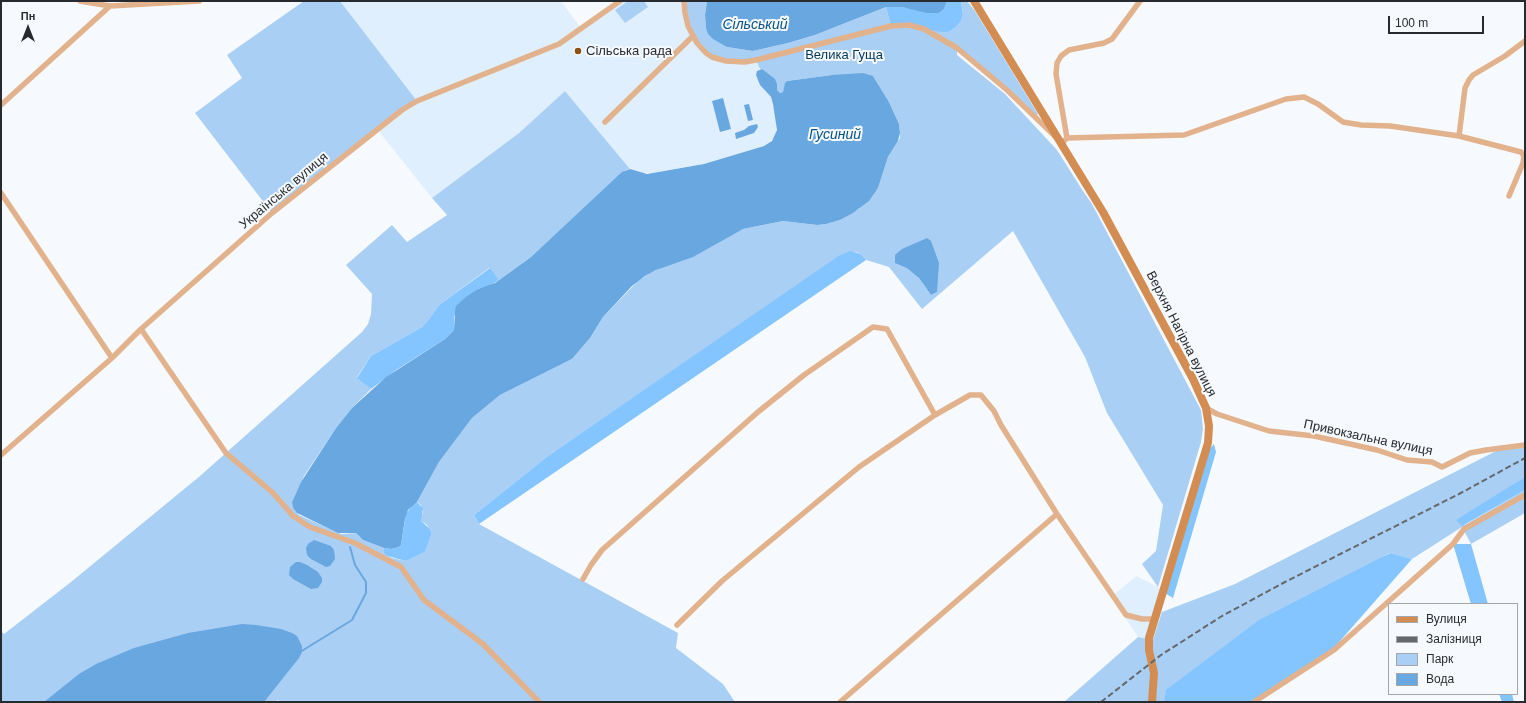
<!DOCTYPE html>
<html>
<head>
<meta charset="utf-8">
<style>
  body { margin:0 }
  #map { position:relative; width:1526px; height:703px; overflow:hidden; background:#f6fafe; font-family:Helvetica,sans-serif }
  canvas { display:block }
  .frame { position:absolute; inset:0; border:2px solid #272a2e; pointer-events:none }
  .legend { position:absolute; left:1388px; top:603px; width:130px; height:92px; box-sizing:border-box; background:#f6fafe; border:1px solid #a3a7ab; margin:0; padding:5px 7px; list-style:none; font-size:12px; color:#272a2e }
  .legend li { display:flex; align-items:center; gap:8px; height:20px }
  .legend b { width:20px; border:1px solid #a3a7ab }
  .north { position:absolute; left:8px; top:8px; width:40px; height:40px; -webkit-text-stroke:3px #f6fafe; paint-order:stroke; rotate:0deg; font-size:11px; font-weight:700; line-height:16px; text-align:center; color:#272a2e }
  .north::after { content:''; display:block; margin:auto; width:14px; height:18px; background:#272a2e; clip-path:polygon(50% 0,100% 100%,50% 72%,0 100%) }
  .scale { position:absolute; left:1388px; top:16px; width:96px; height:18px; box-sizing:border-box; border:2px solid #272a2e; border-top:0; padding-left:5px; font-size:12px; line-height:14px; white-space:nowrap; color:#272a2e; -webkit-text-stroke:3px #f6fafe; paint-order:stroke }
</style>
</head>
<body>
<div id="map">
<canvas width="1526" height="703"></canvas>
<div class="frame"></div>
<ul class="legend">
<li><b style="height:5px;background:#d38d52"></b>Вулиця</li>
<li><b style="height:5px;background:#65686c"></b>Залізниця</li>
<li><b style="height:11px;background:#aacff4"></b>Парк</li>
<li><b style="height:11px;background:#68a7e0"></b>Вода</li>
</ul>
<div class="north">Пн</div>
<div class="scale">100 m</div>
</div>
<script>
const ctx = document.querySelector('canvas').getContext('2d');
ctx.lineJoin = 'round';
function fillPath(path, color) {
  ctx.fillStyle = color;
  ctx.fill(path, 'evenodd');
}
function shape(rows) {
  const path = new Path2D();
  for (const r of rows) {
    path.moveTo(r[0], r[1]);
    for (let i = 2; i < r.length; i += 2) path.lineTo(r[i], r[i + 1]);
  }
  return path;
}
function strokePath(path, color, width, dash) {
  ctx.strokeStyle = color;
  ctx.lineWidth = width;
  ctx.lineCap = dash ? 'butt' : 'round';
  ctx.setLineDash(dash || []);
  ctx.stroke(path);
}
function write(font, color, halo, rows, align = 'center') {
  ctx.font = font + ' Helvetica,sans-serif';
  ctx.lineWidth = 4;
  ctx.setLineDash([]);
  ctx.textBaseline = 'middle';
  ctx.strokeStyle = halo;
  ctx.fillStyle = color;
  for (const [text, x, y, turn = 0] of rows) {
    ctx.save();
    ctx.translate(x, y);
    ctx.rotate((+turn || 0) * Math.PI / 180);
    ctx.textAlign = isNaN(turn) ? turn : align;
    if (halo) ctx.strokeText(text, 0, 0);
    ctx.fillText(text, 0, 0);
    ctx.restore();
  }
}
fillPath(shape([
  [340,1,561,1,581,28,620,1,684,1,690,32,756,60,760,69,758,70,760,85,771,97,773,104,777,124,776,134,769,144,709,163,652,173,642,173,630,169,565,91,519,133,432,198,377,129,417,101],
  [1136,576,1158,587,1163,592,1162,612,1153,640,1138,637,1111,597]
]), '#dfeffe');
fillPath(shape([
  [304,1,340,1,417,101,272,213,195,113,242,78,227,55],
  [628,1,644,1,648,7,625,23,615,10],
  [684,1,707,1,705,15,706,28,727,47,753,51,788,43,815,35,886,7,891,26,938,31,950,31,956,27,961,21,963,15,961,1,967,1,975,11,1038,114,1036,116,957,48,957,55,1005,94,1057,150,1083,191,1092,204,1201,410,1203,429,1201,442,1158,587,1142,564,1156,551,1163,505,1107,413,1085,357,1013,231,922,309,889,267,866,260,861,254,856,252,845,253,548,456,474,515,479,524,678,633,676,648,723,684,735,702,280,702,278,700,275,702,1,702,1,631,4,634,71,582,200,476,362,332,368,324,371,314,372,294,346,265,392,225,407,242,447,215,432,198,519,133,565,91,630,169,626,170,531,257,499,280,489,268,439,305,429,319,422,327,371,356,357,377,371,389,352,408,336,428,304,476,292,502,293,508,299,515,341,534,356,533,363,540,384,548,384,551,387,556,392,558,406,561,425,552,432,533,427,525,421,521,421,517,423,512,421,505,417,502,439,462,472,418,500,395,572,359,590,338,603,317,638,281,650,273,743,229,783,221,817,225,826,224,840,220,859,209,878,188,888,157,900,138,900,133,899,124,889,102,873,76,832,75,787,81,783,92,779,93,777,90,777,84,762,69,760,69,756,60,745,62,712,57,690,32],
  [907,268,937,292,931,295,919,278],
  [1525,448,1525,477,1506,490,1463,526,1525,490,1525,513,1471,544,1462,527,1412,559,1389,553,1167,690,1164,702,1064,702,1138,637,1153,640,1162,612,1235,584,1500,449]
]), '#aacff4');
fillPath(shape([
  [947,1,961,1,963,15,961,21,956,27,950,31,944,32,891,26,886,7,902,7,939,13,944,9],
  [850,251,861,254,866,260,479,524,474,515,548,456,840,255],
  [490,268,499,280,489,286,478,289,454,316,454,330,445,339,396,370,371,389,357,378,371,356,422,327,429,319,439,305],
  [1214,444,1216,452,1173,598,1163,592,1204,455],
  [1525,477,1525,490,1462,526,1456,520],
  [417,502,423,508,421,521,429,528,432,533,425,552,406,561,387,556,384,553,384,548,391,549,399,547,401,545,406,514,411,507],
  [1453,544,1471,544,1488,604,1471,604],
  [1390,553,1412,559,1333,649,1250,702,1164,702,1166,690,1259,620],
  [1499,694,1512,694,1514,702,1502,702]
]), '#84c4ff');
fillPath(shape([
  [707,1,947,1,944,9,939,13,927,13,902,7,886,7,815,35,788,43,753,51,727,47,713,39,708,34,706,28,705,15],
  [762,69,775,79,777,84,777,90,780,93,783,92,785,83,787,81,832,75,863,73,873,76,889,102,899,124,900,133,898,141,888,157,878,188,869,201,853,213,840,220,826,224,817,225,783,221,743,229,693,257,656,270,645,276,632,286,603,317,590,338,572,359,500,395,472,418,439,462,417,502,408,510,405,519,401,545,399,547,391,549,384,548,363,540,356,533,338,533,297,513,293,508,292,502,301,482,336,428,352,408,386,377,445,339,454,330,455,311,456,306,466,297,478,289,495,283,531,257,622,172,630,169,647,174,704,164,764,146,772,141,777,130,773,104,771,97,760,85,756,75,757,71],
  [723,98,731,129,720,132,712,101],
  [749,104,753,120,748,121,744,105],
  [757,124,758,127,754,133,736,139,735,133,744,130,749,126],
  [927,238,931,241,939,263,937,292,931,295,919,278,907,268,895,263,895,255,902,249],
  [314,540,331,546,334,550,335,559,330,566,326,567,311,559,307,555,306,548,308,544],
  [296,562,300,562,307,565,318,572,322,578,322,582,318,588,311,589,293,579,289,575,290,567],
  [242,624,256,625,281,629,292,633,297,636,302,646,302,652,299,658,264,702,44,702,79,674,96,664,134,648,188,633]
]), '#68a7e0');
strokePath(shape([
  [300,652,352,620,366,593,366,582,355,565,350,547]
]), '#68a7e0', 2);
strokePath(shape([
  [80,1,110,6,199,1],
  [684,1,685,13,688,26,697,43,706,53,712,57,726,61,745,62,756,60,891,26,909,25,924,29,957,48,1007,90,1062,143,1067,138,1184,135,1286,99,1304,97,1318,104,1343,122,1361,125,1390,126,1459,136,1521,152,1524,156,1523,163,1509,196],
  [1,105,110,6],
  [605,122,693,36],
  [1459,136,1465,88,1469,80,1473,75,1505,56,1525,41],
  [1067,138,1056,74,1057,63,1061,56,1069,50,1104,43,1112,39,1140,1],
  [1,193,112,358],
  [141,329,226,453,273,493,293,516,310,527,355,543,401,567,424,600,483,644,539,702],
  [1206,408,1217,414,1269,431,1314,436,1377,450,1407,460,1432,462,1442,467,1470,453,1486,450,1525,445],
  [1,455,112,358,141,329,272,213,402,110,417,101,559,44,620,1],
  [583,579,591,565,602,550,758,412,804,375,873,327,887,329,935,415,970,395,981,395,994,411,1001,425,1057,514,1126,615,1142,619,1154,619],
  [677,625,722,581,859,467,935,415],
  [840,702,1057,514],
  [1254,702,1334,650,1453,544,1464,529,1525,495]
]), '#e2b28c', 5.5);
strokePath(shape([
  [974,1,1103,212,1193,379,1206,408,1209,426,1208,443,1149,638,1149,650,1154,673,1152,702]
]), '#d38d52', 8);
strokePath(shape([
  [1101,702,1161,655,1222,616,1285,582,1459,494,1525,458]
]), '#65686c', 2, [6, 3]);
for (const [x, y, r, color] of [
  [578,51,4,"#8d5011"]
]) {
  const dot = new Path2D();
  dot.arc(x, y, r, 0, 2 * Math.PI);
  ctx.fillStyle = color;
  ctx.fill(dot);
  strokePath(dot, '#f6fafe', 1.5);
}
write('13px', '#272a2e', '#f6fafe', [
  ["Сільська рада",586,51]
], 'left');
write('13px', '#023459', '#f6fafe', [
  ["Велика Гуща",844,55]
]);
write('13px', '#272a2e', '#f6fafe', [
  ["Українська вулиця",284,191,-40],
  ["Верхня Нагірна вулиця",1181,334,63],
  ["Привокзальна вулиця",1368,438,12]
]);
write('italic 14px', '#055085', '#f6fafe', [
  ["Сільський",755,25],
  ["Гусиний",835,135]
]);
</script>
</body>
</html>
